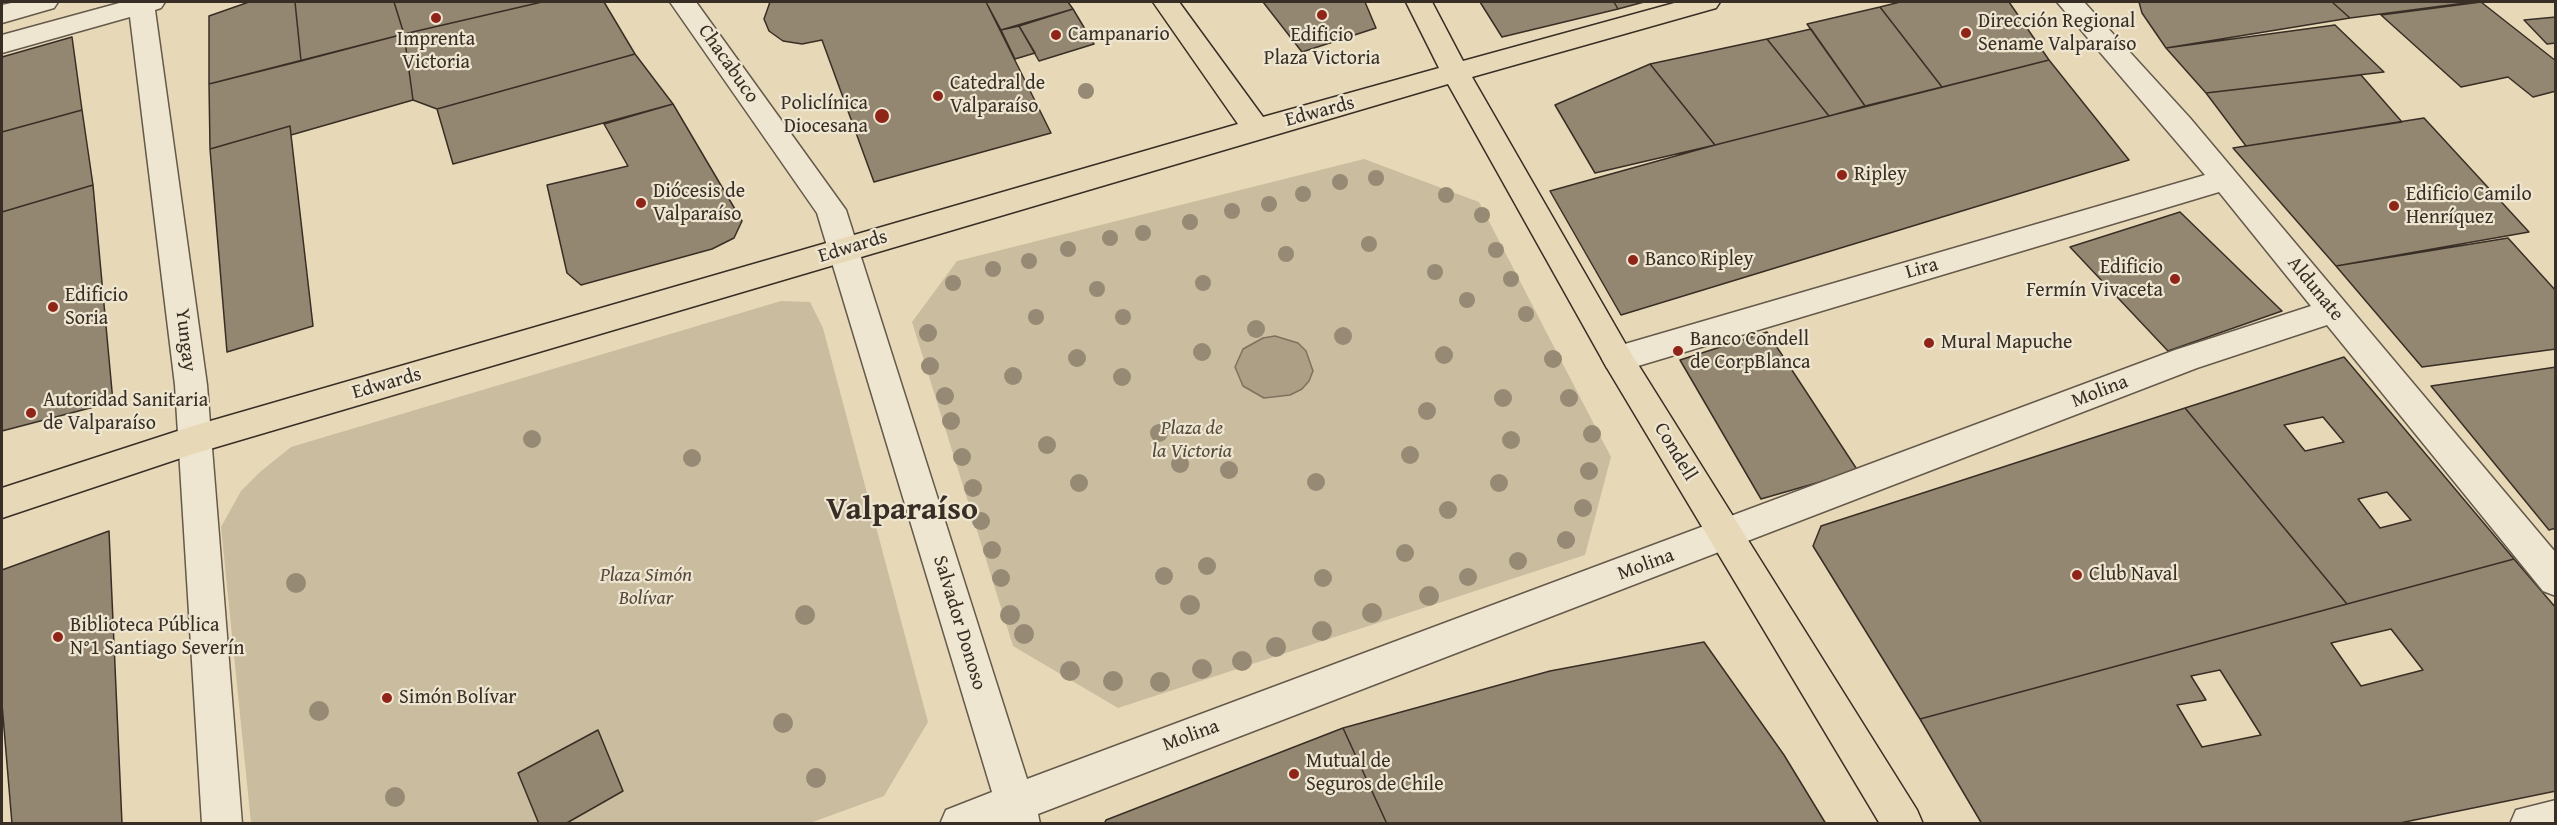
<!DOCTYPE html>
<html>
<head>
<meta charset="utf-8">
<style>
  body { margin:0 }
  #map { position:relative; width:2557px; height:825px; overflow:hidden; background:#e7d9b8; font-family:"Gentium Book Plus",serif }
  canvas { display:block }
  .frame { position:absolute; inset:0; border:3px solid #382e25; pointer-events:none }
</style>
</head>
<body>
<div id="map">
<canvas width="2557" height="825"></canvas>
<div class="frame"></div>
</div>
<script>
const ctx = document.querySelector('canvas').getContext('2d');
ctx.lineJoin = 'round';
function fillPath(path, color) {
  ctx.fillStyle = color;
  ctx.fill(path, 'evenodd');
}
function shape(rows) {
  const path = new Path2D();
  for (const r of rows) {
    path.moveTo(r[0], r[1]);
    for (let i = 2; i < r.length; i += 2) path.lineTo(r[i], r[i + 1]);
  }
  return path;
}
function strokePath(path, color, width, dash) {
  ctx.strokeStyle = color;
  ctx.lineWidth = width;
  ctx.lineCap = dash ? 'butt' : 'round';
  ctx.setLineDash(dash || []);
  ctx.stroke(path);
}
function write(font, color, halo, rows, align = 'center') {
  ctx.font = font + ' "Gentium Book Plus",serif';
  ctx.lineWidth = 4.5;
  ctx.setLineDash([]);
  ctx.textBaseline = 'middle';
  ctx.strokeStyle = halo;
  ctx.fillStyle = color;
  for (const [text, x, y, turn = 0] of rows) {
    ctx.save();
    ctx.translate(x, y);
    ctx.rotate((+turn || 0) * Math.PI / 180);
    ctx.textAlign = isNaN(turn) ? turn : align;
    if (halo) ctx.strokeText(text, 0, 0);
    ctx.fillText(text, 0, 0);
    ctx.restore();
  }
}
fillPath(shape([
  [1364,159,1479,202,1611,457,1585,555,1118,708,1013,646,912,322,957,261],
  [781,301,810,302,823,328,928,722,884,796,810,823,251,823,221,527,241,491,260,472,291,447]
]), '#c9bc9f');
const water = shape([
  [1275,336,1298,343,1306,351,1313,371,1309,381,1302,389,1290,395,1264,398,1243,386,1235,367,1243,349,1263,338,1275,336]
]);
fillPath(water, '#ac9f86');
strokePath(water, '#7e725f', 1.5);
const building = shape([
  [249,2,295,2,301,61,209,84,209,16,249,2],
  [295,2,394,2,404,34,301,61,295,2],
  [394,2,542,2,404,34,394,2],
  [542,2,604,2,635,54,437,109,413,100,404,34,542,2],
  [770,2,986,2,1051,133,874,182,822,40,802,44,783,41,769,31,764,19,770,2],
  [986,2,1068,2,1073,9,1001,30,986,2],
  [1263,2,1365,2,1376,28,1302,52,1263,2],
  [1480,2,1614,2,1618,9,1502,37,1480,2],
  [1614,2,1644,2,1618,9,1614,2],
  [1900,2,2009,2,2049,60,1942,87,1880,7,1900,2],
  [2139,2,2332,2,2350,18,2166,48,2142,13,2139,2],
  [2332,2,2473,2,2350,18,2332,2],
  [2481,2,2556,61,2556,91,2533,97,2508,77,2461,87,2381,15,2481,2],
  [1880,7,1942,87,1865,106,1807,24,1880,7],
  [1073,9,1094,44,1039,61,1019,26,1073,9],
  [2556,17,2556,43,2547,44,2524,20,2556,17],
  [2335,25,2384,72,2206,93,2166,48,2335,25],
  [1019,26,1035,53,1015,59,1001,30,1019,26],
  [1811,29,1865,106,1829,116,1767,39,1811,29],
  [404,34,413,100,291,135,290,126,210,149,209,84,404,34],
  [72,37,82,110,2,132,2,57,72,37],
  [1767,39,1829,116,1715,145,1650,64,1767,39],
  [635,54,673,104,453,164,437,109,635,54],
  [2049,60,2129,160,1621,315,1550,191,1715,145,2049,60],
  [1650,64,1715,145,1595,173,1555,105,1650,64],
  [2361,75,2402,122,2246,146,2206,93,2361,75],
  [673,104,742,221,734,238,712,249,581,285,567,273,547,185,628,166,604,124,673,104],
  [82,110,93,185,2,212,2,132,82,110],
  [2424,118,2529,232,2336,266,2233,148,2424,118],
  [290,126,313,326,227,352,210,149,290,126],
  [93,185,113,402,2,431,2,212,93,185],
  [2180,212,2282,311,2168,351,2070,247,2180,212],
  [2508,238,2556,291,2556,349,2422,367,2336,266,2508,238],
  [1767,332,1858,471,1761,499,1680,360,1767,332],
  [2344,357,2514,559,2347,604,2185,408,2344,357],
  [2323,417,2344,442,2305,451,2284,425,2323,417],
  [2387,492,2411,520,2380,528,2358,499,2387,492],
  [2556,367,2556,528,2549,530,2431,386,2556,367],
  [2185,408,2347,604,1920,719,1813,546,1821,526,2185,408],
  [109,531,122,824,12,824,2,704,2,570,109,531],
  [2514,559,2556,608,2556,791,2395,824,1982,824,1920,719,2514,559],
  [2391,629,2423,670,2361,686,2331,643,2391,629],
  [2220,670,2261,735,2202,747,2177,705,2206,700,2191,676,2220,670],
  [1704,642,1784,755,1826,824,1387,824,1343,728,1550,671,1704,642],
  [1343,728,1387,824,1104,824,1106,820,1343,728],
  [598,730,623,791,565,824,539,824,518,773,598,730]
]);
fillPath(building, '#938771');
strokePath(building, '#382e25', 1.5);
const minor = shape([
  [16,2,58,2,54,8,2,23,2,5,16,2],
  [123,2,165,2,161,8,155,10,207,385,242,824,202,824,175,385,130,17,2,53,2,35,123,2],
  [670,2,696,2,846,210,1027,779,2175,350,2311,306,2219,192,1618,372,1607,368,1602,359,1607,350,1618,346,2205,175,2057,2,2084,2,2190,118,2556,553,2556,596,2543,591,2327,325,2197,368,1038,814,1040,824,940,824,946,810,992,792,817,213,670,2],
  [2556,800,2556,824,2510,824,2516,810,2556,800]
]);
const major = shape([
  [1153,2,1179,2,1263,117,1439,68,1406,2,1432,2,1463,61,1678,2,1720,2,1716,8,1472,77,1629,350,1917,810,1923,824,1880,824,1607,368,1448,84,193,454,2,518,2,488,193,426,1238,124,1153,2]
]);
strokePath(minor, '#64594a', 3);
strokePath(major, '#382e25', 3);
fillPath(minor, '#efe6d1');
fillPath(major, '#e7d9b8');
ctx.fillStyle = '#978a74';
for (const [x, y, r] of [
  [1086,91,8],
  [1376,178,8],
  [1340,182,8],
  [1303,194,8],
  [1446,195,8],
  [1269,204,8],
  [1232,211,8],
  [1482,215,8],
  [1190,222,8],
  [1143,233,8],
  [1110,238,8],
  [1369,244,8],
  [1068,249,8],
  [1496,250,8],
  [1286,254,8],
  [1029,261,8],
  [993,269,8],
  [1435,272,8],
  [1511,279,8],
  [953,283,8],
  [1203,283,8],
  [1097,289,8],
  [1467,300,8],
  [1526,314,8],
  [1036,317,8],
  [1123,317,8],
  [1256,329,9],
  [928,333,9],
  [1343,336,9],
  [1202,352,9],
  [1444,355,9],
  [1077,358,9],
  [1553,359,9],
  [930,366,9],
  [1013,376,9],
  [1122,377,9],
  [945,396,9],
  [1503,398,9],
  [1569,398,9],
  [1427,411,9],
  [951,421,9],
  [1159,433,9],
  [1592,434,9],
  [532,439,9],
  [1511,440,9],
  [1047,445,9],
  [1410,455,9],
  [962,457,9],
  [692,458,9],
  [1180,464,9],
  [1229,470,9],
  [1589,471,9],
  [1316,482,9],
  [1079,483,9],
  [1499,483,9],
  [973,488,9],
  [1583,508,9],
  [1448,510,9],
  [981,521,9],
  [1566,540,9],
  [992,550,9],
  [1405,553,9],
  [1518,561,9],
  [1207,566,9],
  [1164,576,9],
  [1468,577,9],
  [1001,578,9],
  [1323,578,9],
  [296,583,10],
  [1429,596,10],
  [1190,605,10],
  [1372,613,10],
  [805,615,10],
  [1010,615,10],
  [1322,631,10],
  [1024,634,10],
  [1276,647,10],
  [1242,661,10],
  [1202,669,10],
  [1070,671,10],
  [1113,681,10],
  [1160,682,10],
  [319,711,10],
  [783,723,10],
  [816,778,10],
  [395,797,10]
]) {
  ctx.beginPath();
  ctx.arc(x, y, r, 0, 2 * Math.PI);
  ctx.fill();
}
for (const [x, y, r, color] of [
  [1322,15,6,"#8f2418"],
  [436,18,6,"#8f2418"],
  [1966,33,6,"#8f2418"],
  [1056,35,6,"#8f2418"],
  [938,96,6,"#8f2418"],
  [882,116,8,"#8f2418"],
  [1842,175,6,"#8f2418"],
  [641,203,6,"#8f2418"],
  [2394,206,6,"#8f2418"],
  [1633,260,6,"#8f2418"],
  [2175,279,6,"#8f2418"],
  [53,307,6,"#8f2418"],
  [1929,343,6,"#8f2418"],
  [1678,351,6,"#8f2418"],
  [31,413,6,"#8f2418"],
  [2077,575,6,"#8f2418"],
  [58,637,6,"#8f2418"],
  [387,698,6,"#8f2418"],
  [1294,774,6,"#8f2418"]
]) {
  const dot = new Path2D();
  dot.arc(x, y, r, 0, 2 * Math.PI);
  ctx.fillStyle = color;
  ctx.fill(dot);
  strokePath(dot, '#efe6d1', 2);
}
write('20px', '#382e25', '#efe6d1', [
  ["Dirección Regional",1978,22],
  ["Sename Valparaíso",1978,45],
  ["Campanario",1068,35],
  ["Edificio",1322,36,"center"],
  ["Plaza Victoria",1322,59,"center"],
  ["Imprenta",436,40,"center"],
  ["Victoria",436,63,"center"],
  ["Catedral de",950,84],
  ["Valparaíso",950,107],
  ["Policlínica",868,104,"right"],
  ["Diocesana",868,127,"right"],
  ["Ripley",1854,175],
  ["Diócesis de",653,192],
  ["Valparaíso",653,215],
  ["Edificio Camilo",2406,195],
  ["Henríquez",2406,218],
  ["Banco Ripley",1645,260],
  ["Edificio",2163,268,"right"],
  ["Fermín Vivaceta",2163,291,"right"],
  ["Edificio",65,296],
  ["Soria",65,319],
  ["Banco Condell",1690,340],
  ["de CorpBlanca",1690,363],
  ["Mural Mapuche",1941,343],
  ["Autoridad Sanitaria",43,401],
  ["de Valparaíso",43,424],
  ["Club Naval",2089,575],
  ["Biblioteca Pública",70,626],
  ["N°1 Santiago Severín",70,649],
  ["Simón Bolívar",399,698],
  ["Mutual de",1306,762],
  ["Seguros de Chile",1306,785]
], 'left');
write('20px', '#382e25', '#efe6d1', [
  ["Chacabuco",728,64,55],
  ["Edwards",1320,112,-15],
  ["Edwards",853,247,-17],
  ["Lira",1922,269,-16],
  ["Aldunate",2315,289,51],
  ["Yungay",185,340,83],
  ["Edwards",387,384,-16],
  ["Molina",2100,392,-21],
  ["Condell",1675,452,59],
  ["Molina",1646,565,-20],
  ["Salvador Donoso",959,623,73],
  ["Molina",1191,736,-20]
]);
write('italic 20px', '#554a3d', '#efe6d1', [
  ["Plaza de",1192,429],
  ["la Victoria",1192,452],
  ["Plaza Simón",646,576],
  ["Bolívar",646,599]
]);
write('bold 32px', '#382e25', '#efe6d1', [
  ["Valparaíso",902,511]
]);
</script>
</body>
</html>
